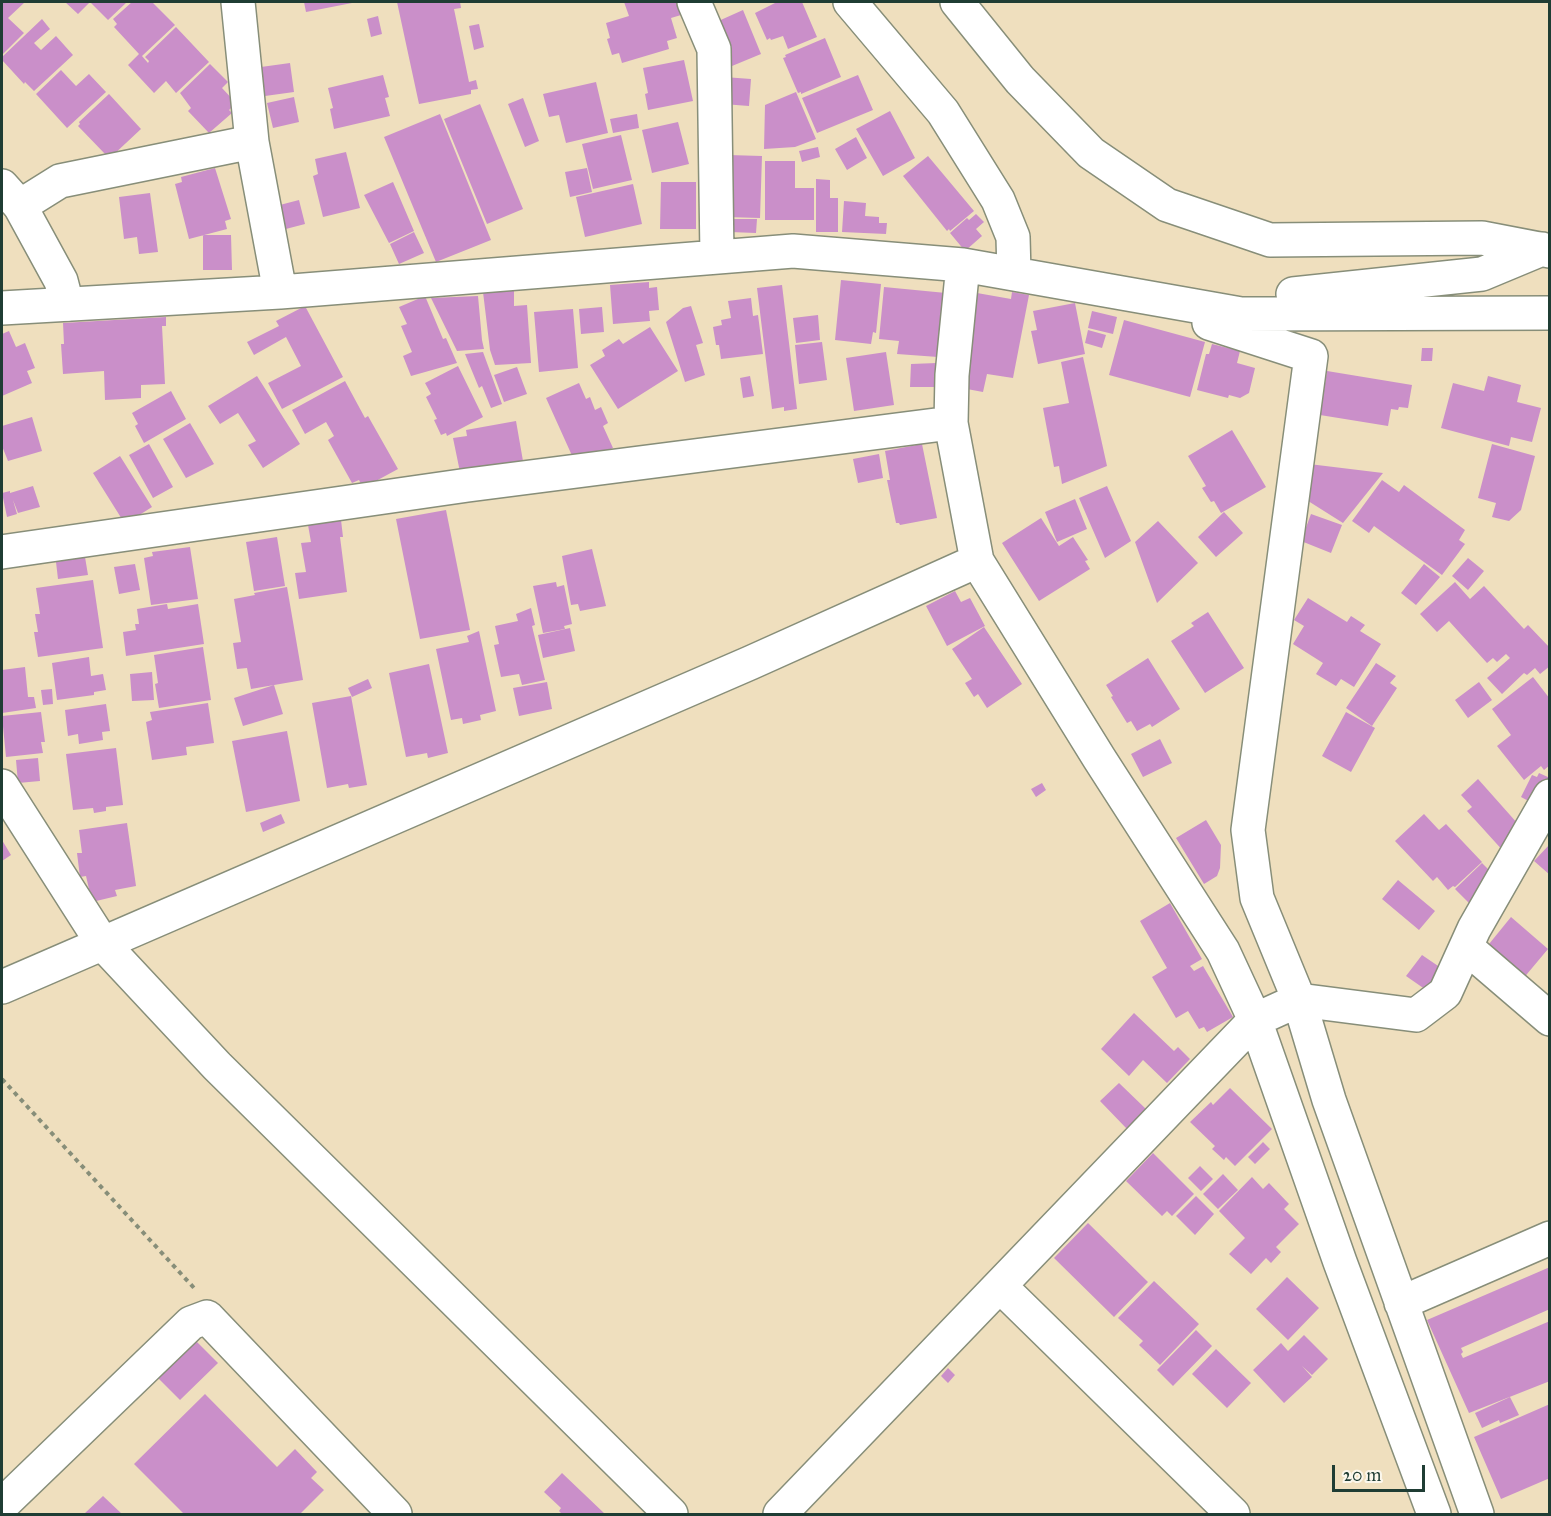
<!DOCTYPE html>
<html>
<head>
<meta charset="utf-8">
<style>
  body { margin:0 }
  #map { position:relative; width:1551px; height:1516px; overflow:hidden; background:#efdfbe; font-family:"IM FELL Great Primer",serif }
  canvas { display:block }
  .frame { position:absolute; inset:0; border:3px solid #1f3d34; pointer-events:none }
  .scale { position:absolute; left:1332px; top:1465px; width:93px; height:27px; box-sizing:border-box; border:3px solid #1f3d34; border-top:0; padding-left:8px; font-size:18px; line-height:21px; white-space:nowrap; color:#1f3d34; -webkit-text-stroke:4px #fbf7ec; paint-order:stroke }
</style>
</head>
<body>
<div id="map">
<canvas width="1551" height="1516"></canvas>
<div class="frame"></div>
<div class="scale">20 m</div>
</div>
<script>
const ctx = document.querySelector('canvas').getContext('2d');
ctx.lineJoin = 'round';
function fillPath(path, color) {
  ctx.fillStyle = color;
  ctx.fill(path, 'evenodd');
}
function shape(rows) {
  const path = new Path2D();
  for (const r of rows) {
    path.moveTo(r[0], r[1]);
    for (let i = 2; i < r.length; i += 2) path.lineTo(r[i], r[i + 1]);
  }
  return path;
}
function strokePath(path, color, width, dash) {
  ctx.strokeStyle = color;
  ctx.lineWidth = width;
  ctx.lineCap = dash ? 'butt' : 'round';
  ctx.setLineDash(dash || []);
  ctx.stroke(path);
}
fillPath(shape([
  [2,2,25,2,8,18,24,33,2,55],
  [65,2,127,2,108,20,90,2,78,14],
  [132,2,152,2,175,25,142,56,148,63,149,61,145,57,176,27,209,62,176,93,166,81,154,93,128,65,139,54,114,27,117,24,113,19],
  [304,2,352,2,352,3,306,12],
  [397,2,460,2,461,8,454,9,469,82,476,80,478,89,471,90,471,94,419,104],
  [624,2,677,2,681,15,671,18,677,38,667,41,669,49,622,63,619,53,612,55,607,39,610,38,606,23,629,16],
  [777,2,802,2,817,37,788,49,783,36,771,40,770,38,767,40,755,13],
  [743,10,761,54,732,66,714,23],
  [378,16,382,34,371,37,367,19],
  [42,19,50,29,34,43,41,50,56,36,73,55,34,91,25,82,24,84,2,60,2,57],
  [479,24,484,47,474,50,469,26],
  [825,38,841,77,801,94,801,92,798,93,783,58,786,57,785,55],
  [684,60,693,101,648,110,645,94,648,93,643,68],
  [290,63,294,92,265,96,261,67],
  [210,64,228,82,222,88,236,103,229,110,232,113,209,133,188,111,191,108,180,93],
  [61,70,76,86,89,74,106,92,67,128,36,94],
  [383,75,389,97,385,98,390,116,334,129,330,109,333,108,328,88],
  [858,75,873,110,817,133,802,98],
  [724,77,751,79,749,106,723,104],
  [596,82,608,133,566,143,559,115,549,117,543,94],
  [796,92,816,139,795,147,764,149,765,105],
  [109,94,141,129,111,157,108,154,106,155,78,126,80,124,79,122],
  [294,97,299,122,273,128,267,103],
  [523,98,539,141,525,147,508,104],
  [480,104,523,209,487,224,444,119],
  [890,111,915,158,883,176,856,129],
  [440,114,491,240,436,262,384,137],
  [637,114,639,128,613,133,610,119],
  [678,122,689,164,652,173,642,130],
  [621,135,632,180,593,189,582,144],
  [856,137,867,158,847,170,835,149],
  [818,147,820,157,802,162,799,151],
  [346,152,360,208,323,217,313,176,318,174,315,159],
  [728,155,762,156,760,218,726,217],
  [928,156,974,211,950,231,949,229,947,231,903,176],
  [765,161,795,161,795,188,814,188,814,220,765,220],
  [215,168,231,219,225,221,227,229,189,239,175,184,182,182,181,177],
  [587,168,592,192,570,197,565,172],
  [816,179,830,180,830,198,838,198,838,232,816,232],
  [393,182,414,231,389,243,364,195],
  [661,182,696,182,696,229,660,229],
  [633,184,642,224,585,237,576,197],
  [150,193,158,252,139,254,137,237,124,239,119,197],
  [299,200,305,224,282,230,276,206],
  [844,201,866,203,865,216,879,217,879,223,887,223,886,234,842,232],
  [976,214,984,222,976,229,982,236,965,251,950,233,967,218,969,220],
  [730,219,757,219,756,233,730,232],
  [414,232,424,253,399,264,390,244],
  [203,235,231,235,232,270,203,270],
  [841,280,881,284,876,333,873,332,871,344,835,340],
  [649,282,649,288,657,287,659,310,649,311,650,321,613,324,610,285],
  [782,285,797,409,784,411,784,407,772,409,757,288],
  [884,287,946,293,938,357,897,354,899,341,879,339],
  [514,290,514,306,527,305,531,363,495,365,490,350,483,292],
  [1012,292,1029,295,1013,378,987,374,983,392,967,389,977,293,1011,299],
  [425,296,443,339,446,338,457,363,411,376,403,356,412,352,401,326,407,324,399,307],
  [478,296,482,340,484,349,457,351,431,298],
  [751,298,753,316,758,315,763,354,721,359,719,345,716,345,713,327,722,325,721,320,731,318,728,301],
  [1075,303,1085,354,1038,364,1031,331,1037,330,1033,311],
  [305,306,343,377,282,409,268,383,301,366,286,337,254,355,247,342,279,326,276,321],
  [691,306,703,343,696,345,705,375,685,382,666,322,683,308],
  [602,307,604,332,581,334,579,309],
  [573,309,578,368,539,372,534,312],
  [1092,311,1117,317,1113,334,1088,328],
  [818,315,820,340,796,343,793,318],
  [166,317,166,326,162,326,165,384,141,385,141,398,105,400,104,371,63,374,61,344,64,344,63,323],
  [1124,320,1205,342,1190,397,1109,375],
  [650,327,678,371,618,409,590,365,605,356,602,350,619,339,623,344],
  [1088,330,1106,335,1102,348,1085,343],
  [9,331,16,347,25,343,35,368,27,371,32,383,2,396,2,334],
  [822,342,827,380,799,384,795,345],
  [1212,344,1240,351,1237,363,1255,368,1249,393,1240,398,1229,395,1228,398,1197,390,1206,354,1209,354],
  [1422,348,1433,348,1432,361,1421,361],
  [483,352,502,404,491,408,482,386,479,388,465,354],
  [886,352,894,405,854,411,846,358],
  [1083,357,1107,466,1062,484,1059,466,1054,467,1043,408,1069,403,1061,362],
  [937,363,938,387,910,387,911,364],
  [458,366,483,417,447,436,446,433,441,435,434,420,437,419,426,397,431,394,425,383],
  [517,367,527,394,504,402,494,375],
  [1327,371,1412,385,1408,408,1399,407,1398,410,1391,409,1388,426,1320,415],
  [257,376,300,444,263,468,248,445,256,441,238,413,220,424,208,406],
  [750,376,754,396,743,398,740,378],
  [1488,376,1521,385,1517,402,1541,408,1532,442,1511,437,1509,446,1441,428,1453,383,1484,391],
  [345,381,365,418,368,416,398,469,363,488,359,480,352,483,328,440,334,436,326,422,305,434,292,410],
  [579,383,586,399,590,397,595,410,601,407,608,423,603,426,613,448,592,457,590,453,574,460,546,398],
  [171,391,186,419,144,443,135,426,138,424,132,413],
  [32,417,42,451,8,461,2,446,2,426],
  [516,421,523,461,460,472,453,438,467,436,466,430],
  [190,423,214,464,186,478,163,439],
  [1232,430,1266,487,1221,513,1214,501,1211,502,1202,488,1206,486,1188,456],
  [149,444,173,487,153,498,129,455],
  [922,444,937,518,900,525,899,523,896,523,887,480,890,480,885,451],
  [1492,444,1535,456,1521,510,1509,521,1492,517,1496,503,1478,498],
  [879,454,883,478,858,483,853,459],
  [120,456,152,507,125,524,93,473],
  [1309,464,1383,473,1343,523,1305,499],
  [1382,480,1399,492,1404,485,1465,530,1459,540,1465,544,1442,575,1374,526,1369,533,1352,521],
  [33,486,40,507,18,513,13,500,17,514,7,517,2,493,10,491,10,493],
  [1107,486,1131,541,1105,558,1079,498],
  [1075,499,1087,529,1057,542,1045,512],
  [446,510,470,630,420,639,396,519],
  [1224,512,1243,533,1216,557,1198,537],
  [1311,514,1342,525,1331,553,1301,541],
  [1041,518,1059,546,1073,537,1088,560,1085,561,1090,569,1039,601,1002,543],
  [341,520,343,537,340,537,347,592,299,599,295,573,306,572,301,543,311,542,308,525],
  [1158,521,1198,563,1157,603,1135,542],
  [277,537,285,586,254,591,246,542],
  [190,547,198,599,151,605,144,558,153,556,152,552],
  [592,549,606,606,580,611,578,604,571,605,562,556],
  [85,557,88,575,58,579,56,562],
  [1468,558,1484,571,1468,590,1452,576],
  [135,564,140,590,119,594,114,567],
  [1424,564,1440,577,1416,605,1401,593],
  [93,580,103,648,38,657,34,632,38,632,35,614,40,614,36,588],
  [556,582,557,587,564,585,572,624,564,626,565,629,543,633,533,586],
  [1455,582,1470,599,1484,586,1524,629,1528,625,1550,648,1550,666,1540,674,1535,668,1527,675,1524,673,1502,694,1487,678,1510,658,1506,654,1497,662,1493,658,1487,663,1449,621,1437,632,1420,614],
  [287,587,303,680,251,689,247,668,237,669,233,643,241,642,234,599,255,595,254,593],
  [955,591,961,602,970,598,985,626,947,646,926,606],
  [1308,598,1347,622,1351,616,1365,625,1360,631,1381,644,1354,687,1341,679,1336,686,1316,674,1323,663,1293,644,1304,626,1294,620],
  [167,604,168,609,198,604,204,644,126,656,123,632,136,630,135,624,139,624,137,609],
  [531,608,535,625,532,626,545,680,522,685,519,674,501,677,494,645,499,644,495,626,518,621,516,614],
  [1208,612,1244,668,1205,693,1171,641,1194,626,1191,623],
  [984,627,1022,684,987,708,978,694,974,697,965,683,972,679,952,649],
  [570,628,575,651,543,658,538,635],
  [479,631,496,711,480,715,481,720,463,724,462,718,451,720,436,649,469,642,467,636],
  [203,647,211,700,159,708,155,684,158,683,154,655],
  [89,657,91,676,103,674,106,690,94,692,94,695,57,700,52,663],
  [1148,658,1180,709,1152,727,1150,724,1137,731,1131,721,1127,723,1111,697,1113,696,1106,685],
  [1376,663,1396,676,1390,683,1397,688,1372,726,1346,708],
  [429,664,448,753,428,758,427,753,406,757,389,673],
  [25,667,28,697,34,697,36,708,2,713,2,670],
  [152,672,154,700,132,701,130,674],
  [1533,677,1550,699,1550,765,1544,770,1541,766,1524,780,1497,746,1511,735,1492,709],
  [368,679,372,688,352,697,348,688],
  [547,682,552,709,519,716,513,688],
  [1479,682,1492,700,1468,718,1455,700],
  [274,685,283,714,243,726,234,698],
  [52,689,53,704,43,705,41,690],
  [351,696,367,785,349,788,348,784,327,788,312,703],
  [208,703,214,743,186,747,187,755,152,760,146,722,152,720,150,712],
  [106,704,110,731,102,732,103,740,79,744,78,734,68,736,65,710],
  [41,712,45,742,41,742,43,753,6,757,2,716],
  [1346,712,1375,728,1351,772,1322,756],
  [287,731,300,801,246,812,232,741],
  [1160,739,1172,763,1143,777,1131,754],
  [116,748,123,805,106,807,106,811,94,813,93,808,73,810,66,754],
  [38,758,40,781,18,783,16,760],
  [1539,773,1550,778,1550,783,1538,806,1521,797,1532,775,1537,777],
  [1478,779,1526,833,1505,853,1467,811,1472,807,1461,795],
  [1042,783,1046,790,1036,797,1031,789],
  [281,814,285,823,263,832,260,823],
  [1424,814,1439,830,1446,824,1482,862,1455,887,1453,886,1448,890,1437,877,1433,881,1395,841],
  [1206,820,1221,845,1220,868,1217,876,1204,884,1176,838],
  [127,823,136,886,115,890,117,896,92,902,86,876,80,877,77,853,82,853,79,830],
  [2,840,11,855,2,861],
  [1550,844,1550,875,1534,861],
  [1482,863,1496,877,1469,903,1455,889],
  [1398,880,1435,911,1419,930,1382,899],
  [1170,903,1202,959,1190,966,1194,971,1203,966,1233,1017,1207,1032,1204,1027,1199,1029,1188,1011,1176,1018,1152,977,1167,968,1140,921],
  [1511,917,1548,949,1522,980,1485,949],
  [1422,955,1444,970,1429,992,1406,976],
  [1134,1013,1174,1051,1178,1047,1190,1059,1167,1083,1143,1060,1129,1076,1101,1049],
  [1119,1083,1146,1109,1127,1129,1100,1101],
  [1230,1088,1272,1129,1235,1166,1226,1157,1224,1160,1212,1149,1215,1146,1190,1122,1211,1102,1213,1105],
  [1263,1142,1270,1149,1255,1164,1248,1157],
  [1153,1153,1194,1194,1172,1216,1167,1211,1162,1216,1126,1181],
  [1200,1166,1213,1179,1201,1191,1188,1178],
  [1223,1174,1238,1190,1218,1209,1203,1194],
  [1252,1177,1263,1189,1269,1183,1289,1204,1284,1209,1299,1224,1276,1247,1281,1252,1271,1263,1266,1258,1251,1274,1229,1254,1245,1238,1219,1211],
  [1196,1196,1214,1214,1195,1235,1176,1216],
  [1088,1223,1148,1282,1114,1317,1054,1258],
  [1550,1267,1550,1309,1461,1348,1463,1352,1461,1354,1463,1358,1550,1321,1550,1381,1469,1413,1427,1320],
  [1287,1277,1319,1308,1288,1340,1256,1309],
  [1154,1281,1199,1324,1160,1365,1139,1345,1143,1341,1118,1318],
  [1196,1330,1212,1346,1173,1386,1157,1370],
  [1304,1335,1328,1359,1312,1375,1302,1366,1312,1377,1284,1403,1253,1370,1281,1343,1288,1351],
  [195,1340,218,1363,180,1400,157,1377],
  [1216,1349,1251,1383,1227,1408,1192,1374],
  [948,1368,955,1375,948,1383,941,1376],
  [205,1394,277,1467,295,1449,317,1472,311,1478,324,1490,300,1514,184,1514,134,1464],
  [1510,1397,1519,1415,1500,1423,1499,1420,1482,1428,1475,1413],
  [1550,1404,1550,1478,1501,1499,1474,1437],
  [562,1473,605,1514,562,1514,559,1511,561,1508,544,1492],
  [103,1496,122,1514,84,1514]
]), '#ca8fc9');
const minor = shape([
  [238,2,252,142,280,292],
  [694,2,714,49,717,257],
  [850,2,943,112,998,200,1013,237,1014,273],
  [957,2,1020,80,1091,153,1167,205,1270,240,1482,238,1550,251],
  [20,206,60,181,252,142],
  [963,265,952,375,951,423,977,561,1099,758,1223,951,1255,1020,1340,1262,1434,1514],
  [1293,294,1482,274,1542,249],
  [2,308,280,292,793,251,963,265,1241,314,1550,313],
  [1209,323,1311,356,1248,830,1257,898,1299,1000,1329,1100,1477,1514],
  [2,552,468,485,951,423],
  [2,786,103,944,217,1066,671,1514],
  [1466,947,1550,1019],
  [2,987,750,663,977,561],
  [1001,1287,1233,1514],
  [1401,1303,1550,1238],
  [2,1505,191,1323,207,1317,395,1514],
  [780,1514,1255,1020,1299,1000,1416,1015,1445,993,1474,929,1550,796]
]);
const tertiary = shape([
  [2,186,20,206,61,281,67,304]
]);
strokePath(minor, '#878e79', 36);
strokePath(tertiary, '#878e79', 36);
strokePath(shape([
  [2,1079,195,1289]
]), '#878e79', 4, [4.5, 4.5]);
strokePath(minor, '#fff', 33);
strokePath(tertiary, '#fff', 33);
</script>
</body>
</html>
